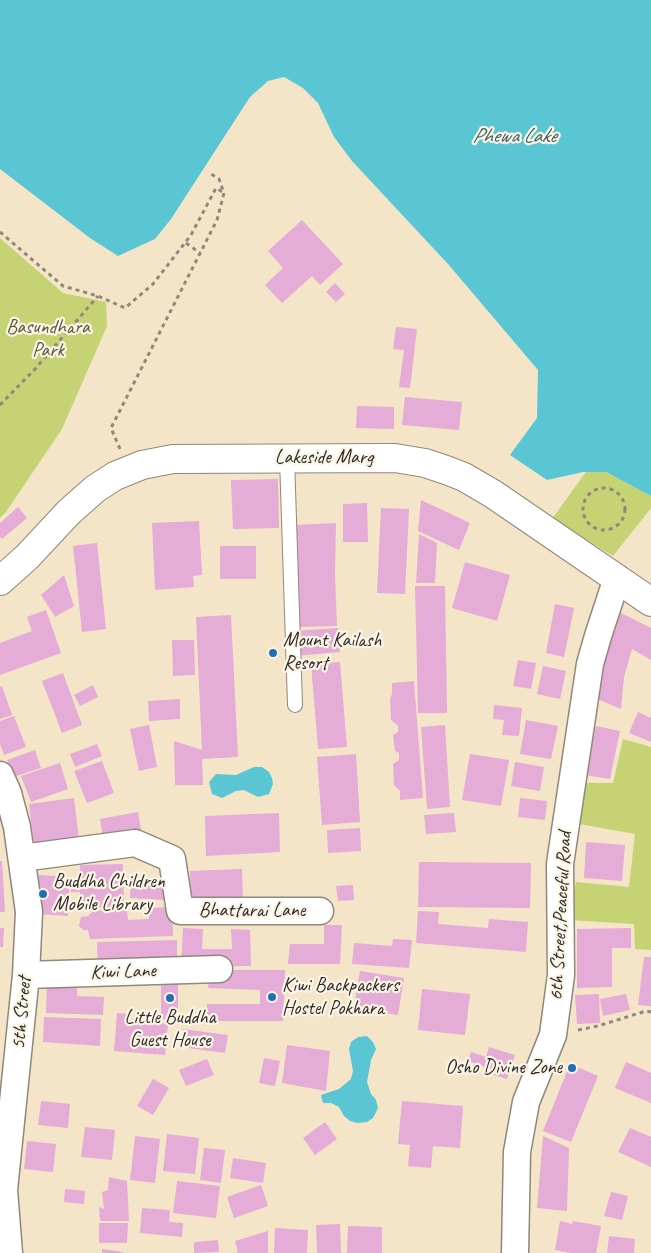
<!DOCTYPE html>
<html>
<head>
<meta charset="utf-8">
<style>
  body { margin:0 }
  canvas { display:block; background:#f4e4c8 }
</style>
</head>
<body>
<canvas width="651" height="1253"></canvas>
<script>
const ctx = document.querySelector('canvas').getContext('2d');
ctx.lineJoin = 'round';
function fillPath(path, color) {
  ctx.fillStyle = color;
  ctx.fill(path, 'evenodd');
}
function shape(rows) {
  const path = new Path2D();
  for (const r of rows) {
    if (r.length === 3) {
      path.moveTo(r[0] + r[2], r[1]);
      path.arc(r[0], r[1], r[2], 0, 2 * Math.PI);
      continue;
    }
    path.moveTo(r[0], r[1]);
    for (let i = 2; i < r.length; i += 2) path.lineTo(r[i], r[i + 1]);
  }
  return path;
}
function strokePath(path, color, width, dash) {
  ctx.strokeStyle = color;
  ctx.lineWidth = width;
  ctx.lineCap = dash ? 'butt' : 'round';
  ctx.setLineDash(dash || []);
  ctx.stroke(path);
}
function write(font, color, halo, rows, align = 'center') {
  ctx.font = font + ' Caveat,sans-serif';
  ctx.lineWidth = 4.5;
  ctx.setLineDash([]);
  ctx.textBaseline = 'middle';
  ctx.strokeStyle = halo;
  ctx.fillStyle = color;
  for (const [text, x, y, turn = 0] of rows) {
    ctx.save();
    ctx.translate(x, y);
    ctx.rotate((+turn || 0) * Math.PI / 180);
    ctx.textAlign = isNaN(turn) ? turn : align;
    if (halo) ctx.strokeText(text, 0, 0);
    ctx.fillText(text, 0, 0);
    ctx.restore();
  }
}
fillPath(shape([
  [0,238,63,293,106,302,107,326,62,429,6,512,0,518],
  [586,472,606,472,651,496,651,508,613,556,552,519],
  [623,739,651,747,651,950,635,949,634,924,569,920,576,882,629,887,635,834,579,824,584,783,613,783]
]), '#c5d375');
fillPath(shape([
  [0,0,651,0,651,496,606,472,583,472,547,480,510,455,537,418,538,370,448,264,352,161,334,137,318,103,303,88,284,77,268,81,250,97,171,219,155,239,118,256,90,238,0,169],
  [254,767,262,767,269,772,272,778,273,784,269,794,258,797,244,790,236,791,222,798,212,794,209,782,216,774,236,775],
  [367,1036,373,1042,376,1049,371,1060,367,1082,371,1094,376,1100,378,1108,373,1118,367,1122,358,1123,350,1121,344,1116,339,1107,331,1103,323,1103,321,1095,339,1089,351,1079,353,1071,349,1049,351,1042,358,1037]
]), '#5ac6d3');
fillPath(shape([
  [302,220,343,264,320,285,312,276,282,303,265,285,283,268,268,251],
  [335,283,345,294,336,302,326,292],
  [396,327,417,329,410,388,399,387,404,350,393,349],
  [405,397,462,402,459,430,402,425],
  [357,406,394,407,394,429,356,428],
  [278,479,279,528,233,529,231,480],
  [421,500,470,523,459,550,418,531],
  [367,503,368,542,343,542,343,504],
  [18,507,27,518,2,539,0,537,0,523],
  [381,508,409,509,405,594,377,593],
  [199,521,202,575,193,576,194,587,155,590,152,523],
  [336,523,335,575,337,626,299,627,294,525],
  [419,534,437,543,435,583,416,583],
  [97,543,106,629,82,632,73,546],
  [220,546,256,546,256,579,220,579],
  [465,562,510,575,497,621,452,608],
  [64,575,74,606,55,617,41,595],
  [415,586,445,586,447,713,418,713],
  [555,604,574,608,564,657,546,653],
  [46,610,61,653,0,675,0,643,32,631,27,617],
  [615,610,651,628,651,660,632,649,624,677,621,709,595,698],
  [231,615,238,757,202,759,203,785,175,785,174,741,202,750,196,617],
  [338,628,340,652,296,656,294,631],
  [172,640,194,640,195,675,173,676],
  [518,660,536,663,531,689,513,686],
  [340,662,347,747,318,749,311,664],
  [543,666,566,671,560,699,537,694],
  [63,673,82,725,62,733,42,681],
  [414,681,423,798,400,800,400,791,394,785,393,764,399,760,399,753,395,751,393,735,398,732,398,726,391,720,390,699,392,694,392,683],
  [93,685,98,697,80,706,74,695],
  [2,686,12,715,0,719,0,687],
  [180,699,180,719,149,721,148,701],
  [494,705,522,708,519,736,502,735,504,720,493,719],
  [638,712,651,718,651,742,629,733],
  [14,716,26,747,4,755,0,744,0,721],
  [526,720,558,726,551,759,520,754],
  [149,725,157,767,139,771,130,729],
  [445,725,450,807,427,809,421,727],
  [596,726,620,731,610,779,585,775],
  [97,744,102,756,75,767,70,754],
  [35,750,41,768,13,777,7,760],
  [356,754,360,822,322,825,317,757],
  [470,754,509,760,501,806,462,800],
  [102,761,114,793,87,803,74,771],
  [515,762,544,767,540,791,511,786],
  [60,763,68,789,31,802,21,776],
  [74,798,80,848,35,853,29,804],
  [520,798,547,801,545,820,518,817],
  [138,812,141,830,103,837,100,819],
  [279,813,280,852,206,856,205,816],
  [454,813,456,832,426,834,424,815],
  [360,828,361,851,328,853,327,830],
  [586,842,625,845,622,881,584,878],
  [0,861,2,861,5,912,0,912],
  [419,862,531,863,530,908,418,907],
  [123,864,124,907,80,908,80,892,71,892,71,882,80,882,80,865],
  [242,869,243,900,191,902,190,871],
  [39,875,70,877,68,916,37,914],
  [131,878,167,880,166,900,130,898],
  [353,885,354,900,338,901,336,886],
  [172,907,173,936,90,939,88,930,83,930,79,926,81,917,88,916,93,911,127,909,128,920,149,919,149,908],
  [418,911,439,912,438,924,488,928,489,919,528,922,526,952,416,943],
  [324,925,342,925,340,964,288,964,290,944,324,944],
  [0,928,4,928,3,947,0,947],
  [183,928,203,929,202,949,232,949,231,929,250,930,251,966,181,967],
  [631,928,631,948,612,948,612,987,577,988,577,929],
  [393,939,412,940,409,968,352,964,354,943,392,946],
  [177,940,177,969,98,970,97,942],
  [644,957,651,957,651,1006,638,1005],
  [210,970,285,970,283,1021,206,1021,207,1004,260,1004,260,990,208,988],
  [360,971,404,978,398,1015,354,1008],
  [161,976,178,976,178,1020,161,1019],
  [47,979,77,980,77,996,104,997,103,1015,46,1013],
  [422,989,470,994,465,1035,418,1030],
  [599,994,600,1023,577,1024,575,995],
  [626,994,630,1010,603,1016,600,999],
  [117,1013,129,1014,129,1020,168,1024,165,1055,114,1051],
  [44,1017,101,1019,100,1046,43,1042],
  [183,1029,228,1035,225,1053,181,1047],
  [287,1045,330,1051,326,1091,282,1083],
  [489,1047,515,1055,507,1079,484,1072,485,1067,468,1061,471,1052,486,1057],
  [264,1058,280,1061,275,1086,259,1083],
  [207,1059,214,1075,186,1086,179,1070],
  [626,1062,651,1073,651,1103,615,1088],
  [570,1064,598,1076,571,1142,543,1131],
  [153,1079,169,1088,153,1115,137,1106],
  [41,1101,70,1104,68,1128,38,1125],
  [402,1101,463,1106,460,1148,433,1146,431,1168,408,1166,410,1145,398,1144],
  [325,1122,337,1139,315,1155,303,1138],
  [85,1127,115,1130,112,1160,81,1157],
  [630,1128,651,1137,651,1167,618,1152],
  [167,1134,199,1138,195,1174,163,1171],
  [135,1136,160,1139,155,1183,130,1180],
  [543,1136,569,1148,567,1211,537,1208],
  [27,1141,56,1144,53,1172,24,1169],
  [204,1148,225,1150,221,1183,200,1180],
  [233,1158,266,1163,263,1183,230,1178],
  [109,1177,127,1181,129,1221,100,1221,99,1207,104,1209,102,1192,108,1190],
  [177,1181,220,1186,216,1218,173,1213],
  [261,1185,268,1206,234,1218,227,1197],
  [65,1189,85,1191,84,1204,64,1202],
  [611,1192,628,1196,622,1220,604,1216],
  [142,1208,170,1210,169,1222,183,1223,182,1237,140,1233],
  [560,1221,572,1224,573,1221,601,1226,596,1253,571,1253,555,1250],
  [99,1223,128,1223,127,1243,99,1243],
  [340,1224,341,1253,317,1253,316,1225],
  [348,1226,382,1227,382,1253,347,1253],
  [275,1228,308,1230,307,1253,274,1253],
  [268,1231,268,1253,238,1253,235,1241],
  [609,1236,635,1239,634,1253,607,1253],
  [218,1240,219,1252,194,1253,194,1242],
  [102,1249,123,1252,123,1253,102,1253]
]), '#e4acd6');
const lane = shape([
  [287,458,295,705]
]);
const street = shape([
  [0,775,8,793,17,827,29,912,26,975,4,1190,9,1253],
  [22,858,135,843,172,859,180,911,320,911],
  [26,975,219,969],
  [515,1253,517,1152,526,1102,553,1035,561,975,560,864,590,664,598,636,617,578]
]);
const primary = shape([
  [0,581,27,557,69,512,95,489,115,476,142,465,173,459,395,458,425,463,446,470,464,477,493,494,651,602]
]);
strokePath(lane, '#90887a', 16);
strokePath(street, '#90887a', 29);
strokePath(primary, '#90887a', 30);
strokePath(shape([
  [0,232,63,286,98,296,125,308,153,284,191,235,216,188,224,193],
  [186,243,200,253],
  [0,405,35,369,98,296],
  [120,449,111,428,217,220,224,193,219,179,208,172],
  [604,509,21],
  [578,1030,598,1026,646,1011,651,1012]
]), '#90887a', 3, [4, 4]);
strokePath(lane, '#fff', 14);
strokePath(street, '#fff', 26);
strokePath(primary, '#fff', 28);
for (const [x, y, r, color] of [
  [273,653,5,"#1f6fb2"],
  [43,894,5,"#1f6fb2"],
  [272,997,5,"#1f6fb2"],
  [170,998,5,"#1f6fb2"],
  [572,1068,5,"#1f6fb2"]
]) {
  const dot = new Path2D();
  dot.arc(x, y, r, 0, 2 * Math.PI);
  ctx.fillStyle = color;
  ctx.fill(dot);
  strokePath(dot, '#fcf5e5', 2);
}
write('20px', '#52553e', '#fcf5e5', [
  ["Basundhara",48,328],
  ["Park",48,351]
]);
write('20px', '#2b2b2b', '#fcf5e5', [
  ["Lakeside Marg",324,458],
  ["Bhattarai Lane",252,911],
  ["6th Street,Peaceful Road",561,916,-87],
  ["Kiwi Lane",123,972,-2],
  ["5th Street",22,1013,-85]
]);
write('20px', '#2b2b2b', '#fcf5e5', [
  ["Mount Kailash",283,641],
  ["Resort",283,664],
  ["Buddha Children",53,882],
  ["Mobile Library",53,905],
  ["Kiwi Backpackers",282,986],
  ["Hostel Pokhara",282,1009],
  ["Little Buddha",170,1018,"center"],
  ["Guest House",170,1041,"center"],
  ["Osho Divine Zone",562,1068,"right"]
], 'left');
write('italic 21px', '#395a5d', '#fcf5e5', [
  ["Phewa Lake",514,136]
]);
</script>
</body>
</html>
